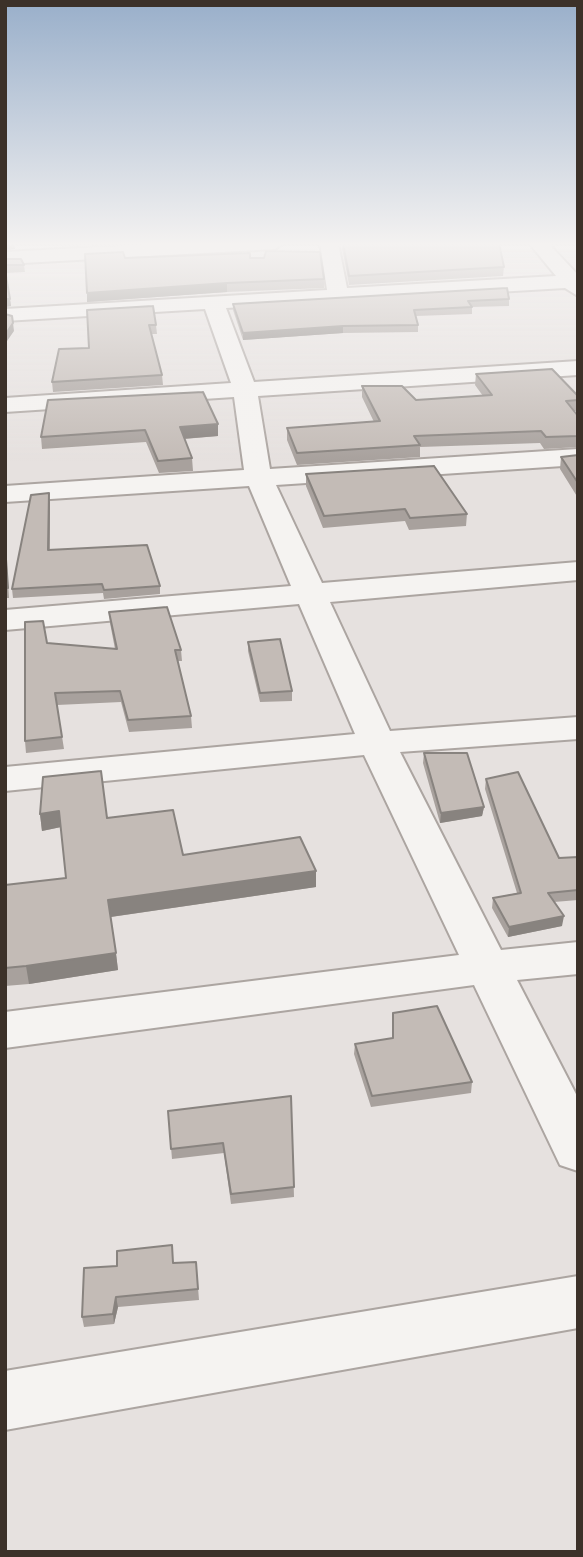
<!DOCTYPE html>
<html>
<head>
<meta charset="utf-8">
<style>
  body { margin:0 }
  #map { position:relative; width:583px; height:1557px; overflow:hidden; background:#e6e1df; font-family:Manrope,sans-serif }
  canvas { display:block }
  .frame { position:absolute; inset:0; border:7px solid #3c3129; pointer-events:none }
</style>
</head>
<body>
<div id="map">
<canvas width="583" height="1557"></canvas>
<div class="frame"></div>
</div>
<script>
const ctx = document.querySelector('canvas').getContext('2d');
ctx.lineJoin = 'round';
function shape(rows) {
  const path = new Path2D();
  for (const r of rows) {
    path.moveTo(r[0], r[1]);
    for (let i = 2; i < r.length; i += 2) path.lineTo(r[i], r[i + 1]);
  }
  return path;
}
function strokePath(path, color, width, dash) {
  ctx.strokeStyle = color;
  ctx.lineWidth = width;
  ctx.lineCap = dash ? 'butt' : 'round';
  ctx.setLineDash(dash || []);
  ctx.stroke(path);
}
function fillPath(path, color) {
  ctx.fillStyle = color;
  ctx.fill(path, 'evenodd');
}
const minor = shape([
  [174,243,284,243,275,249,5,264,5,252,174,243],
  [320,243,338,243,347,288,556,276,529,243,548,243,578,275,578,296,565,288,226,308,254,382,578,361,578,375,258,396,270,469,578,449,578,465,276,485,322,583,578,562,578,580,330,602,390,731,578,717,578,739,400,752,501,950,578,942,578,974,517,980,578,1098,578,1171,560,1165,474,985,5,1048,5,1012,459,955,364,755,5,791,5,767,355,734,299,604,5,630,5,610,291,586,249,486,5,502,5,486,244,470,234,397,5,412,5,398,231,383,205,309,5,321,5,309,327,290,320,243],
  [578,1276,578,1328,5,1430,5,1371,578,1276]
]);
strokePath(minor, '#aca5a1', 4);
fillPath(minor, '#f5f3f1');
fillPath(shape([
  [341,243,499,243,504,267,503,276,349,285],
  [125,258,250,258,324,279,324,288,227,292,87,302],
  [5,259,24,265,25,272,6,273,11,306,5,307],
  [509,299,509,306,472,307,472,314,416,316,418,325,418,332,343,333,243,340,233,310,233,304],
  [87,310,156,325,157,334,151,334,162,375,163,385,53,392,52,382,89,348],
  [476,374,578,396,578,411,574,411,578,416,578,447,544,449,540,443,420,447,420,457,297,465,287,440,287,428,374,422,362,397,362,386,416,400,483,396,475,385],
  [48,400,218,436,184,439,192,458,193,471,159,473,146,442,42,449,41,437],
  [578,455,578,498,560,469,561,457],
  [306,474,467,514,466,526,409,530,405,521,323,528,306,486],
  [50,502,50,550,160,586,160,594,104,599,103,593,13,598,12,589],
  [5,534,9,598,5,598],
  [109,612,181,650,182,661,178,661,191,716,192,728,129,732,121,702,57,705,64,749,26,753,25,741,47,643,115,649,110,623],
  [248,642,292,691,292,701,260,702,248,651],
  [424,753,484,807,482,816,440,823,423,763],
  [486,779,559,858,578,857,578,900,554,902,562,926,508,937,492,908,493,898,517,893,485,789],
  [40,814,107,818,183,855,316,887,111,917,118,970,29,984,5,986,5,885,66,878,61,827,42,831],
  [355,1044,472,1082,471,1093,371,1107,354,1054],
  [291,1096,294,1197,231,1204,224,1153,172,1159,168,1111],
  [196,1262,199,1300,118,1307,114,1324,84,1327,82,1317,173,1263]
]), '#a8a19d');
fillPath(shape([
  [5,243,14,243,15,249,5,250],
  [227,283,227,292,87,302,87,293],
  [5,299,10,299,11,306,5,307],
  [13,323,14,331,5,344,5,335],
  [343,326,343,333,243,340,243,333],
  [218,424,218,436,181,439,180,427],
  [49,493,50,502,49,559,48,550],
  [484,807,482,816,440,823,441,813],
  [59,811,61,827,42,831,40,814],
  [316,871,316,887,110,917,108,900],
  [564,916,562,926,508,937,509,927],
  [116,953,118,970,29,984,26,966],
  [116,1297,118,1307,114,1324,113,1314]
]), '#88837f');
const building = shape([
  [343,243,499,243,504,267,349,276,343,243],
  [266,251,320,252,324,279,227,283,87,293,85,254,123,252,125,258,250,253,250,258,264,258,266,251],
  [5,259,21,259,24,265,5,265,5,259],
  [5,270,10,299,5,299,5,270],
  [507,288,509,299,468,301,472,307,414,310,418,325,343,326,243,333,233,304,507,288],
  [153,306,156,325,149,325,162,375,52,382,59,349,89,348,87,310,153,306],
  [5,314,12,316,13,323,5,335,5,314],
  [552,369,578,396,578,400,566,401,578,416,578,436,546,437,541,431,414,436,420,445,297,453,287,428,380,421,362,386,402,386,416,400,492,395,476,374,552,369],
  [203,392,218,424,180,427,192,458,158,461,145,430,41,437,48,400,203,392],
  [578,455,578,483,561,457,578,455],
  [434,466,467,514,410,518,405,509,324,516,306,474,434,466],
  [49,493,48,550,147,545,160,586,104,590,102,584,12,589,31,495,49,493],
  [5,545,8,588,5,588,5,545],
  [167,607,181,650,175,650,191,716,128,720,120,691,55,693,62,737,25,741,25,622,43,621,47,643,117,649,109,612,167,607],
  [280,639,292,691,260,693,248,642,280,639],
  [424,753,467,753,484,807,441,813,424,753],
  [101,771,107,818,173,810,183,855,300,837,316,871,108,900,116,953,26,966,5,968,5,885,66,878,59,811,40,814,43,777,101,771],
  [518,772,559,858,578,857,578,890,548,893,564,916,509,927,493,898,521,893,486,779,518,772],
  [437,1006,472,1082,372,1096,355,1044,393,1038,393,1013,437,1006],
  [291,1096,294,1187,231,1194,223,1143,171,1149,168,1111,291,1096],
  [172,1245,173,1263,196,1262,198,1289,116,1297,113,1314,82,1317,84,1268,117,1266,117,1251,172,1245]
]);
fillPath(building, '#c3bbb6');
strokePath(building, '#88837f', 2);
const sky = ctx.createLinearGradient(0, 0, 0, 461);
sky.addColorStop(0, '#99afca');
sky.addColorStop(0.53, '#f4f2f1');
sky.addColorStop(1, '#f4f2f100');
ctx.fillStyle = sky;
ctx.fillRect(0, 0, 583, 461);
</script>
</body>
</html>
